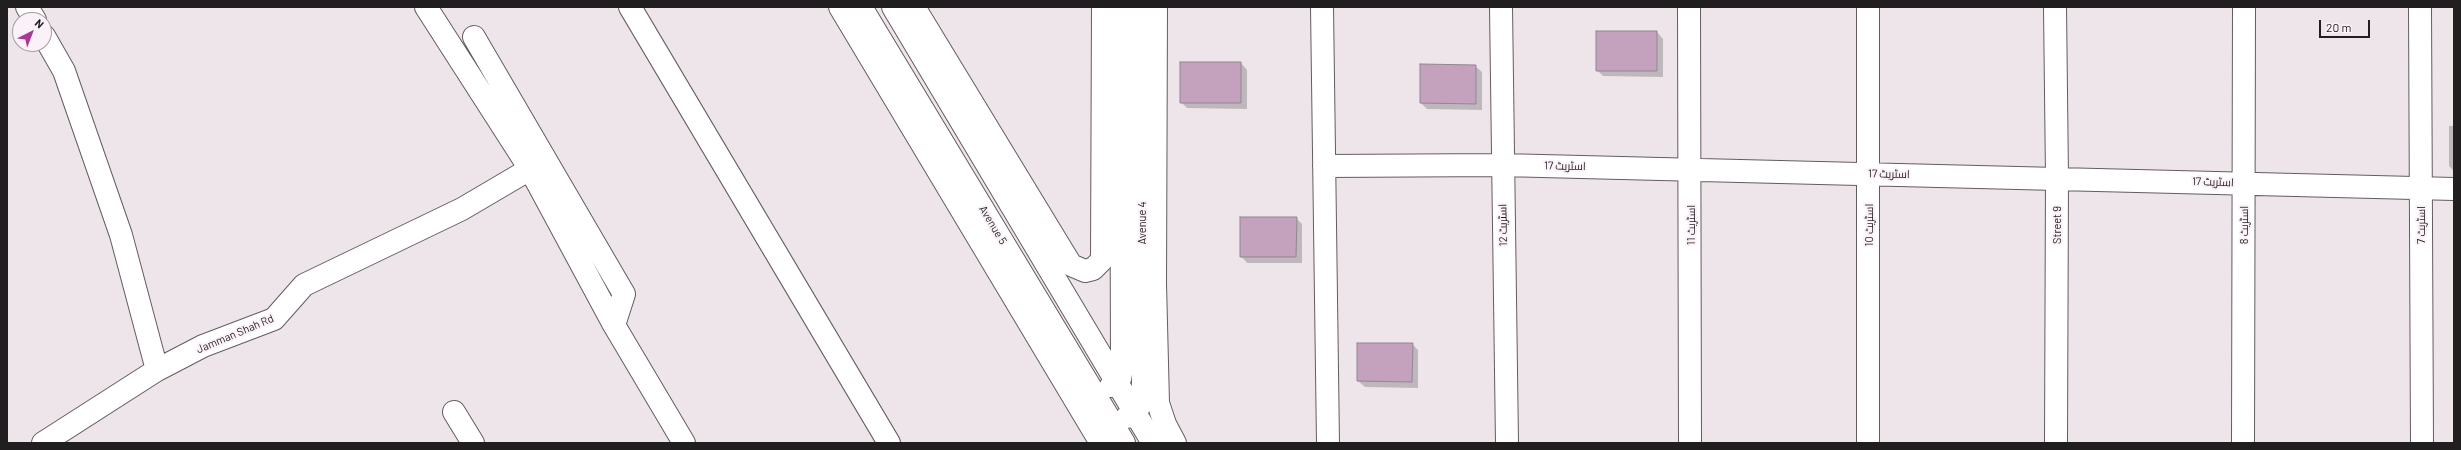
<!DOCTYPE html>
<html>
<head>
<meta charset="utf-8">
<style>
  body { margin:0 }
  #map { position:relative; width:2461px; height:450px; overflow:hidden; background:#eee5eb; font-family:Barlow,sans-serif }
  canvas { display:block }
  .frame { position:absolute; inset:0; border:8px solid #211e20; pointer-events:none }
  .north { position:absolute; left:12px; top:12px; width:40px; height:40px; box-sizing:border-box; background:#fbf2f9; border:1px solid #a49da2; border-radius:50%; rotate:42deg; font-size:11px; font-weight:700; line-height:16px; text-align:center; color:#211e20 }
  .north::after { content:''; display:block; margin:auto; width:14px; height:18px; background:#a73997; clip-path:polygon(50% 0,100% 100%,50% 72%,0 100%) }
  .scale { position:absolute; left:2319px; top:20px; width:51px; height:18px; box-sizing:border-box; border:2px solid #211e20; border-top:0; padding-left:5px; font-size:12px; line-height:14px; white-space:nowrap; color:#211e20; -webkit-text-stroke:3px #fbf2f9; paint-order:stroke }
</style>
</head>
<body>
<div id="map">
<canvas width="2461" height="450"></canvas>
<div class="frame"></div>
<div class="north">N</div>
<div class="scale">20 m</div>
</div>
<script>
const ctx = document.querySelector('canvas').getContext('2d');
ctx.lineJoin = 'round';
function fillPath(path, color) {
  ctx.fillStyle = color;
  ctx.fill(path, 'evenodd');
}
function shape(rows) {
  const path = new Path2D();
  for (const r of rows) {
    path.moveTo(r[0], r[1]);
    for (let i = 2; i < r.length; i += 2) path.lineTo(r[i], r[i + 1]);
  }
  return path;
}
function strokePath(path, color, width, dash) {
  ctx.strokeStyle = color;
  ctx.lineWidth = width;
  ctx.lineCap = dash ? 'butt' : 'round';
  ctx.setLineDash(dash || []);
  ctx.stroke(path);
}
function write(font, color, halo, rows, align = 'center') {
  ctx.font = font + ' Barlow,Cairo,sans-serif';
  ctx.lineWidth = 4;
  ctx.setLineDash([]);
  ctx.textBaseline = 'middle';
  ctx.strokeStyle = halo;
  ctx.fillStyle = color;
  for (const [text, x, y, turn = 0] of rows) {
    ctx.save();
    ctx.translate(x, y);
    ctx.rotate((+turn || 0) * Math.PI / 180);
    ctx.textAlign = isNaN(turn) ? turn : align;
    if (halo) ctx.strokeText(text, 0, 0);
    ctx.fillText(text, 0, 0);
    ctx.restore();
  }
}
fillPath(shape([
  [1657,32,1663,39,1663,77,1603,76,1597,70],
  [1241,63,1247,70,1247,109,1187,108,1181,102],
  [1475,66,1482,72,1482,110,1427,109,1421,103],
  [2449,126,2454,126,2454,171,2449,166],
  [1296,218,1302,224,1302,263,1247,263,1241,256],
  [1412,344,1418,350,1418,388,1365,387,1358,381]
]), '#0003');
const building = shape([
  [1596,31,1657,31,1657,71,1596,71,1596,31],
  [1180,62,1241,62,1241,103,1180,103,1180,62],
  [1420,64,1476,65,1476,104,1420,103,1420,64],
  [1240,217,1297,217,1296,257,1240,257,1240,217],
  [1357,343,1413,343,1412,382,1357,381,1357,343]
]);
fillPath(building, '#c4a1bc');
strokePath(building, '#90878e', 1);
const minor = shape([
  [27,7,35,20],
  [426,7,530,169,614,325,684,443],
  [630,7,889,443],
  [840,7,1101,443],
  [914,7,1071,265,1085,271,1093,269,1102,260,1103,7],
  [1156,7,1155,284,1158,403,1165,424,1175,443],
  [1322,7,1328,443],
  [1501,7,1507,443],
  [1689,7,1690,443],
  [2055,7,2057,178,2056,443],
  [2420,7,2422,443],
  [44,36,64,71,121,235,157,370],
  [474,37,624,294,614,325],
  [1324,166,1502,165,2454,189],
  [454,412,473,443],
  [43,443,157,370,203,346,274,319,304,285,462,209,530,169],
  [1868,443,1868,7],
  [2243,443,2244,7]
]);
const major = shape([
  [861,7,1124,443],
  [893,7,1153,443],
  [1111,386,1120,379,1122,367,1121,7],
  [1127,417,1139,407,1143,393,1141,7]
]);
strokePath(minor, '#645c62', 24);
strokePath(major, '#645c62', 24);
strokePath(minor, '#fff', 22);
strokePath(major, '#fff', 22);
write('11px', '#211e20', '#fbf2f9', [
  ["اسٹریٹ 17",1565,166,1],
  ["اسٹریٹ 17",1889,174,1],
  ["اسٹریٹ 17",2213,182,2],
  ["Avenue 4",1142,223,-90],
  ["Avenue 5",993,225,59],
  ["اسٹریٹ 12",1503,225,-91],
  ["اسٹریٹ 11",1691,225,-90],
  ["اسٹریٹ 10",1869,225,-90],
  ["Street 9",2057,225,-90],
  ["اسٹریٹ 8",2244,225,-90],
  ["اسٹریٹ 7",2421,225,-90],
  ["Jamman Shah Rd",235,334,-23]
]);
</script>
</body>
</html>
